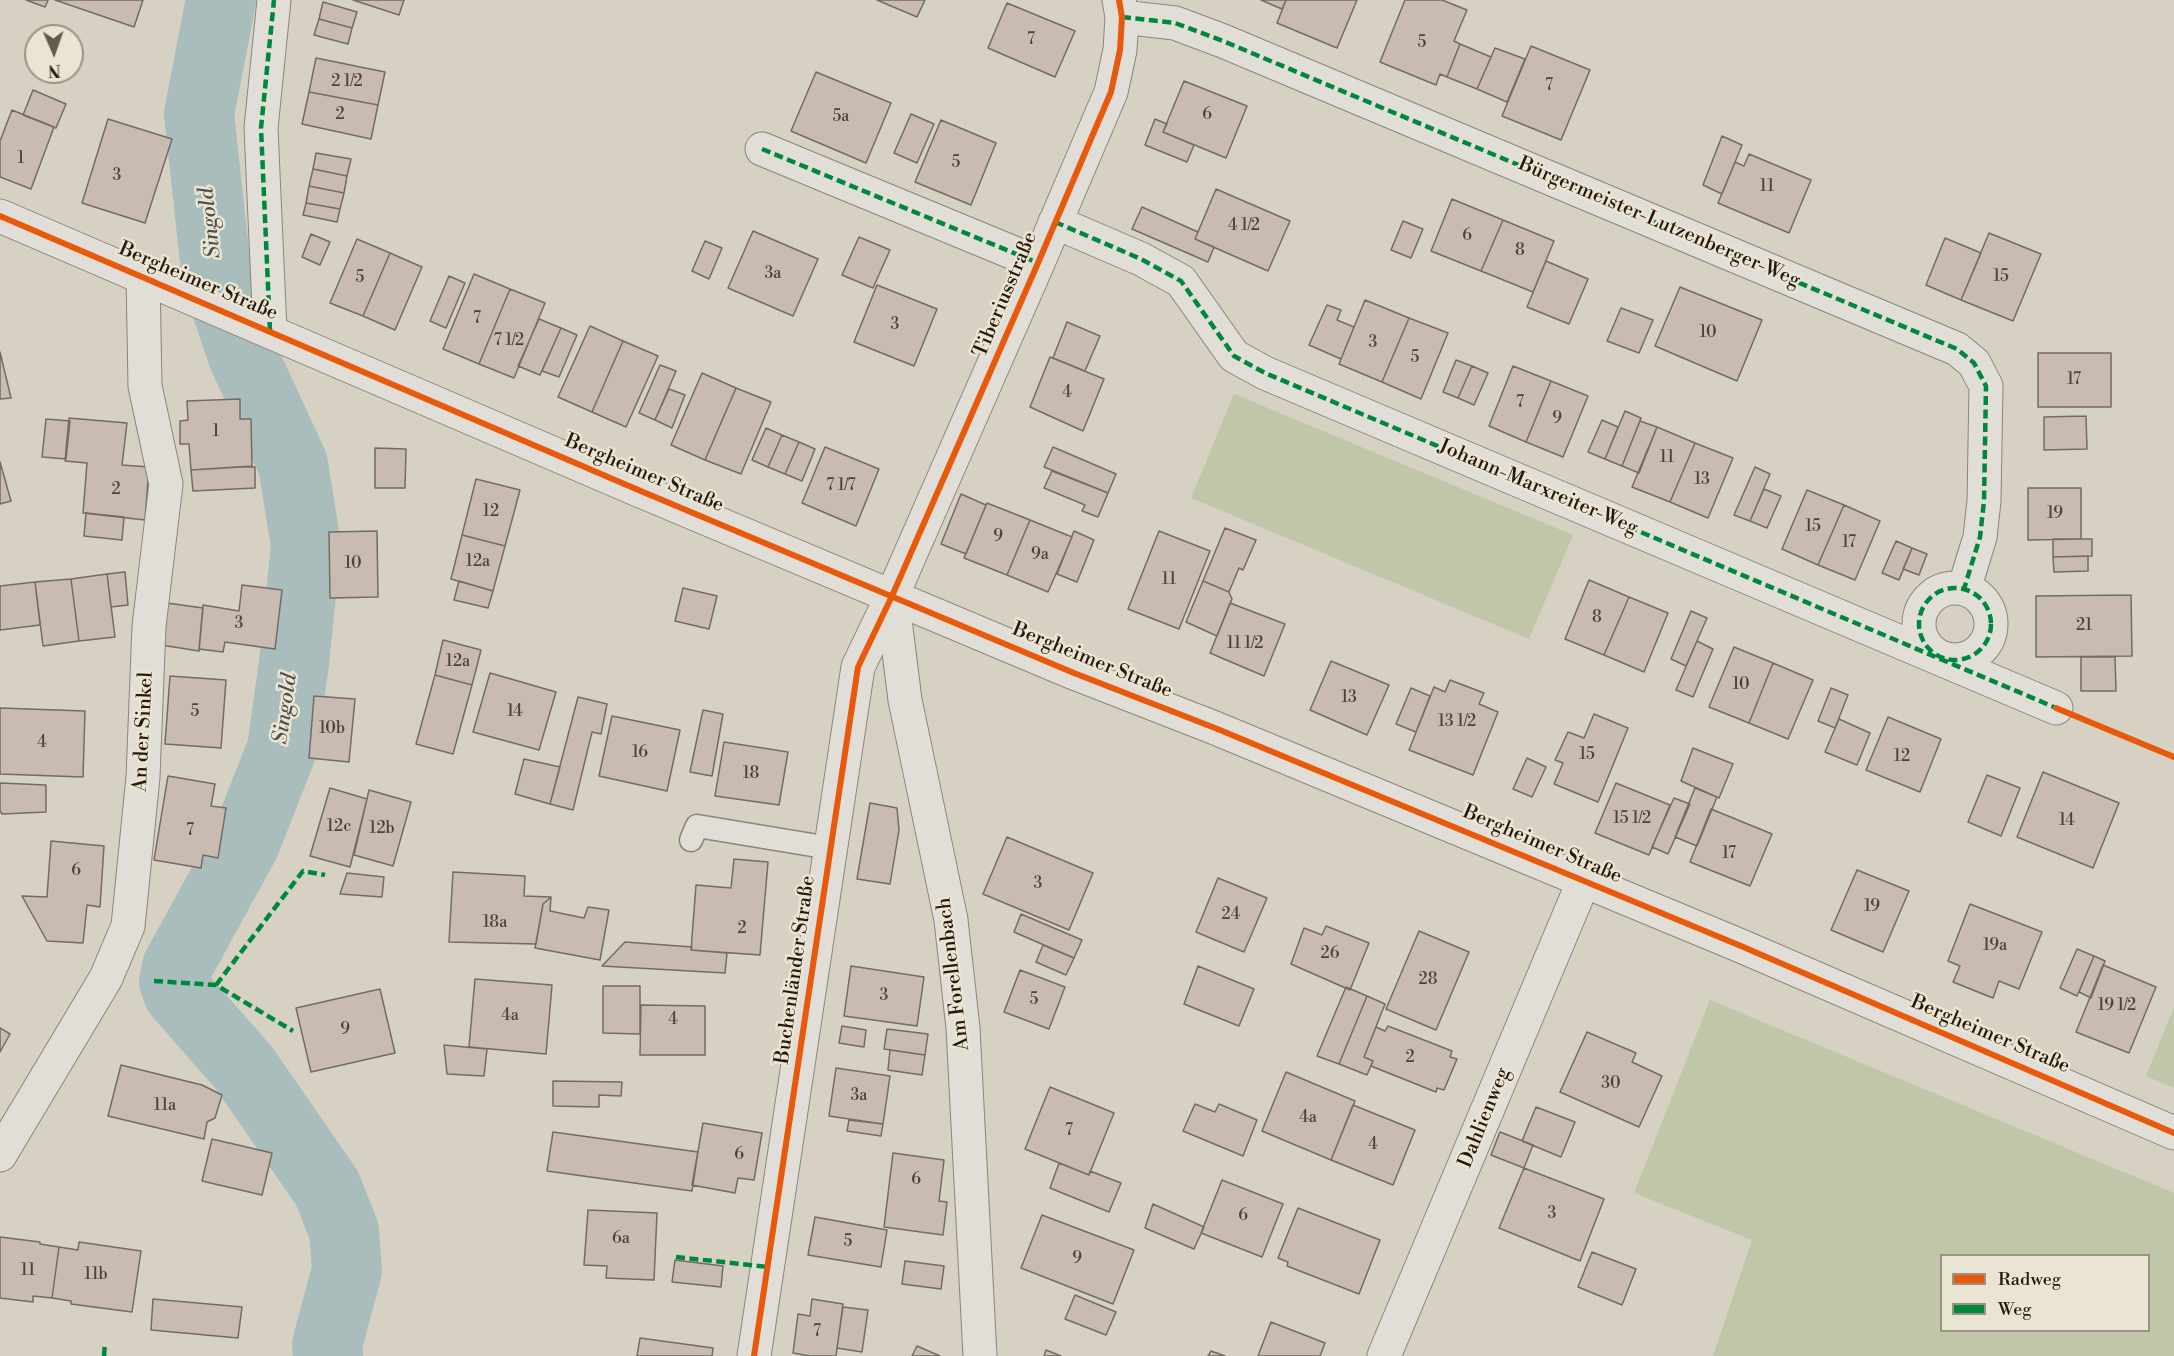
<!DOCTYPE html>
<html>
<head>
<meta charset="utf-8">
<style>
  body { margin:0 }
  #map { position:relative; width:2174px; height:1356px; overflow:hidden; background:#d6d1c3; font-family:"Libre Bodoni",serif }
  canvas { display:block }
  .legend { position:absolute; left:1940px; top:1254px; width:210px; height:78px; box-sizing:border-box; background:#eae4d3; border:2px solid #9c9284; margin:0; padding:8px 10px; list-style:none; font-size:18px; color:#27180e }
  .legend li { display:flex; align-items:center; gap:12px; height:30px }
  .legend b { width:30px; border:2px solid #9c9284 }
  .north { position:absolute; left:24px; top:24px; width:60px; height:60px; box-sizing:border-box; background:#eae4d3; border:2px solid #9c9284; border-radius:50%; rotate:178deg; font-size:16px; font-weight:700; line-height:24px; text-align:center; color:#27180e }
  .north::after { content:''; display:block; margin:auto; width:21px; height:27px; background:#64594d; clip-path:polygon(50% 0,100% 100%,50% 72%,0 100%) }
</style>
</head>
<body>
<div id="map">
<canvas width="2174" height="1356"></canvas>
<ul class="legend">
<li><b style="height:8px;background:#e8590c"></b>Radweg</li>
<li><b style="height:8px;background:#00873e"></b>Weg</li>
</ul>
<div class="north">N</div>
</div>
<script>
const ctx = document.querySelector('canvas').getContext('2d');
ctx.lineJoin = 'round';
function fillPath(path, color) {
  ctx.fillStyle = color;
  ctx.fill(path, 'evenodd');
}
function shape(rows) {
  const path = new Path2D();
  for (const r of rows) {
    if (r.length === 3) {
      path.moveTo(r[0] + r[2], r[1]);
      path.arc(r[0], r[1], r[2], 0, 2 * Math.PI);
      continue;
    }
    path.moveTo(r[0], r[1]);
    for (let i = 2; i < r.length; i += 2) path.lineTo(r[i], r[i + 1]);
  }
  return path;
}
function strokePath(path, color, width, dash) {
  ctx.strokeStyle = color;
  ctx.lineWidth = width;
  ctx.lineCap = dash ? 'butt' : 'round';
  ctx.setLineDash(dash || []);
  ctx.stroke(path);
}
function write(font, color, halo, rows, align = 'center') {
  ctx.font = font + ' "Libre Bodoni",serif';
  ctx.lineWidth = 5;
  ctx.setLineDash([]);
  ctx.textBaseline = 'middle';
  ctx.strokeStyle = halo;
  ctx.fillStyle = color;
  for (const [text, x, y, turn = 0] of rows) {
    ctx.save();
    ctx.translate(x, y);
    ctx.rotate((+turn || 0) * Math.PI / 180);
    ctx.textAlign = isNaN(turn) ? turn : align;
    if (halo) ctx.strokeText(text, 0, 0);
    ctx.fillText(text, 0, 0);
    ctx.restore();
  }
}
fillPath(shape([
  [1234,394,1573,535,1529,639,1191,498],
  [1710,1000,2174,1193,2174,1356,1713,1356,1752,1240,1634,1193],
  [1942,1256,2148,1256,2148,1330,1942,1330],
  [2174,1007,2174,1088,2146,1076]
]), '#c1c6a8');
strokePath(shape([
  [221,0,199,114,217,279,243,356,293,464,306,546,294,663,282,749,245,843,177,967,174,981,178,993,244,1068,327,1188,344,1231,347,1270,327,1345,328,1356]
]), '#a9bebc', 70);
const building = shape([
  [26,0,48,0,45,7,26,0],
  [55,0,143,0,134,27,55,0],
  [353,0,404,0,399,15,353,0],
  [877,0,925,0,917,17,877,0],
  [1261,0,1286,0,1282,9,1261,0],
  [1286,0,1357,0,1337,48,1277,23,1286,0],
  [1405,0,1442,0,1467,10,1454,41,1460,44,1447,77,1440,74,1436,85,1380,62,1405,0],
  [323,2,357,12,352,28,319,19,323,2],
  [1007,3,1075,31,1055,77,988,48,1007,3],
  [319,19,352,28,348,44,314,35,319,19],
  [1460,44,1491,57,1477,89,1447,77,1460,44],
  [1531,46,1590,70,1561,140,1502,116,1531,46],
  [1495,48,1525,59,1507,102,1477,89,1495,48],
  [316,58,385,72,378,105,309,92,316,58],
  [816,72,891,103,866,163,791,131,816,72],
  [1184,81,1247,106,1226,158,1163,132,1184,81],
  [33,90,66,104,56,128,23,115,33,90],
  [309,92,378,105,371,139,302,124,309,92],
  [12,110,54,127,31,189,0,177,0,141,12,110],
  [911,114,934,124,917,163,894,153,911,114],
  [108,119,172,139,145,223,82,203,108,119],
  [1155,119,1167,124,1163,132,1194,145,1187,162,1145,145,1155,119],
  [941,120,996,143,971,205,915,182,941,120],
  [1722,136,1742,145,1722,194,1703,185,1722,136],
  [316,153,351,159,347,176,313,169,316,153],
  [1749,154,1811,180,1789,233,1718,203,1735,162,1744,166,1749,154],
  [313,169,347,176,344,193,309,186,313,169],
  [309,186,344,193,340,209,306,203,309,186],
  [1216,189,1290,221,1268,271,1195,239,1216,189],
  [1452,199,1503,220,1481,271,1431,251,1452,199],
  [306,203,340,209,337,222,303,215,306,203],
  [1142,207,1198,232,1195,239,1214,247,1208,262,1132,229,1142,207],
  [1503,220,1554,241,1533,292,1481,271,1503,220],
  [1403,221,1423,229,1411,258,1391,250,1403,221],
  [753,231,818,259,793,316,728,288,753,231],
  [1989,233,2041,254,2013,321,1961,300,1989,233],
  [311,234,330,242,320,265,302,257,311,234],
  [859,237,890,250,873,288,842,275,859,237],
  [1945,238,1981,253,1961,300,1926,285,1945,238],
  [357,239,390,253,363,316,330,303,357,239],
  [705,241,722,248,709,279,692,271,705,241],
  [390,253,422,267,395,330,363,316,390,253],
  [1546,261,1588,279,1569,324,1527,307,1546,261],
  [474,274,510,289,479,364,443,349,474,274],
  [449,276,465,283,446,328,430,321,449,276],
  [877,285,937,309,914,366,854,342,877,285],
  [1680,287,1762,320,1737,381,1655,346,1680,287],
  [510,289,545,303,514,378,479,364,510,289],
  [1365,300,1409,318,1382,382,1339,364,1365,300],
  [1327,305,1341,310,1337,320,1354,327,1341,359,1309,345,1327,305],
  [1621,308,1653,320,1639,353,1607,341,1621,308],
  [1409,318,1448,333,1421,399,1382,382,1409,318],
  [539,319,561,328,540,375,518,366,539,319],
  [1067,322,1100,336,1085,371,1053,358,1067,322],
  [590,326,623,341,592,412,558,397,590,326],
  [561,328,577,335,559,377,542,371,561,328],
  [623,341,658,356,626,427,592,412,623,341],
  [0,352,11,398,0,399,0,352],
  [2038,353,2111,353,2111,407,2038,407,2038,353],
  [1050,357,1104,379,1083,431,1030,407,1050,357],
  [1456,360,1472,366,1458,398,1443,392,1456,360],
  [660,365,676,371,655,420,639,413,660,365],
  [1472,366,1488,373,1474,405,1458,398,1472,366],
  [1513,366,1551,381,1526,442,1489,426,1513,366],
  [702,373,736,388,705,460,671,445,702,373],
  [1551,381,1588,396,1563,457,1526,442,1551,381],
  [736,388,771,402,741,474,705,460,736,388],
  [669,389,685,395,672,428,655,420,669,389],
  [240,399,240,419,251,419,252,466,191,470,189,444,180,444,180,421,188,420,187,401,240,399],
  [1625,411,1641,418,1622,466,1605,459,1625,411],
  [2086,416,2087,449,2044,450,2044,417,2086,416],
  [69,418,127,423,122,465,149,467,145,520,83,513,87,463,65,461,69,418],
  [46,419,70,421,66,459,42,457,46,419],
  [1602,420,1618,427,1605,459,1588,452,1602,420],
  [1640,421,1657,427,1639,473,1622,466,1640,421],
  [1657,427,1695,443,1670,502,1632,487,1657,427],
  [766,428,782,435,768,467,752,460,766,428],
  [782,435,799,442,785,474,768,467,782,435],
  [799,442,815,449,802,481,785,474,799,442],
  [1695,443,1733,458,1708,518,1670,502,1695,443],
  [825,447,879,469,856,526,802,503,825,447],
  [1053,447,1116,474,1108,493,1044,467,1053,447],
  [375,448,406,449,405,488,375,488,375,448],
  [0,462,11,501,0,504,0,462],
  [241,467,255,467,255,488,193,491,191,470,241,467],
  [1755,467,1770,474,1750,521,1734,515,1755,467],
  [1052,471,1108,493,1098,517,1082,511,1085,505,1044,488,1052,471],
  [476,479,520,490,505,546,462,535,476,479],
  [2028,488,2081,488,2081,539,2028,540,2028,488],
  [1764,489,1781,496,1767,528,1750,521,1764,489],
  [1807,490,1844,505,1818,565,1782,549,1807,490],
  [961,494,986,505,966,554,941,544,961,494],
  [987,503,1030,520,1007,575,964,558,987,503],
  [1844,505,1880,521,1855,580,1818,565,1844,505],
  [86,513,124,517,122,540,84,536,86,513],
  [1030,520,1072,537,1048,592,1007,575,1030,520],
  [1225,528,1256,540,1243,570,1239,568,1229,592,1203,581,1225,528],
  [377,531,378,597,330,598,329,532,377,531],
  [1074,531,1094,540,1077,582,1057,574,1074,531],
  [1159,531,1210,551,1179,629,1128,609,1159,531],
  [462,535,505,546,493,591,451,579,462,535],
  [2053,539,2092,539,2092,556,2053,557,2053,539],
  [1896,541,1912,548,1899,580,1882,573,1896,541],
  [1912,548,1927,554,1919,575,1903,569,1912,548],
  [2088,556,2088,571,2054,572,2053,557,2088,556],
  [125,572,128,605,111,607,107,574,125,572],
  [107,574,115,637,79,641,71,579,107,574],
  [71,579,79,641,43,646,35,582,71,579],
  [1589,580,1629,597,1604,655,1565,639,1589,580],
  [459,581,493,591,488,608,454,600,459,581],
  [1203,581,1229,592,1232,599,1217,636,1186,622,1203,581],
  [35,582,40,625,0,630,0,586,35,582],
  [242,585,282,590,275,649,225,642,223,652,199,649,203,605,239,611,242,585],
  [683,588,717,596,709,629,675,621,683,588],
  [2131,595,2132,656,2036,657,2036,596,2131,595],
  [1629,597,1668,613,1644,672,1604,655,1629,597],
  [167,603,203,608,199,651,161,645,167,603],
  [1230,603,1285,624,1264,676,1210,653,1230,603],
  [1691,611,1707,618,1686,666,1671,659,1691,611],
  [443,640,481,650,472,685,435,675,443,640],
  [1697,641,1713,649,1693,697,1676,690,1697,641],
  [1734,647,1773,663,1749,723,1709,707,1734,647],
  [2081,657,2115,657,2116,691,2081,691,2081,657],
  [1331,661,1389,685,1367,735,1310,710,1331,661],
  [1773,663,1813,680,1788,739,1749,723,1773,663],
  [490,673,556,692,539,750,473,732,490,673],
  [435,675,472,685,453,754,416,744,435,675],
  [170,676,226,680,221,748,165,744,170,676],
  [1450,680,1484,693,1479,704,1498,712,1473,775,1409,750,1434,687,1445,692,1450,680],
  [1411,688,1430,696,1416,732,1396,724,1411,688],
  [1831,688,1848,695,1835,728,1818,721,1831,688],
  [314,696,355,699,349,762,309,758,314,696],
  [578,697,607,704,601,734,592,732,573,810,550,804,578,697],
  [0,708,85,711,83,777,0,774,0,708],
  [703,710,723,714,712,776,690,772,703,710],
  [1594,714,1628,728,1598,802,1554,784,1563,763,1555,760,1568,732,1584,738,1594,714],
  [612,716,680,730,667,791,599,776,612,716],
  [1888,717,1941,739,1920,792,1866,770,1888,717],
  [1839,719,1870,733,1857,765,1825,752,1839,719],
  [724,742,788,752,779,805,715,796,724,742],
  [1693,748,1733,764,1719,798,1681,781,1693,748],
  [1527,758,1546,767,1532,797,1513,789,1527,758],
  [524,759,560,767,550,804,515,794,524,759],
  [2043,772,2119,803,2093,868,2017,837,2043,772],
  [1987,775,2020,788,2001,836,1968,822,1987,775],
  [168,776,215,784,211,806,226,808,218,858,203,855,201,868,154,860,168,776],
  [0,783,46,785,46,812,2,814,0,811,0,783],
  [1616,783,1670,805,1649,855,1595,833,1616,783],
  [330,788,367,799,350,867,310,856,330,788],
  [1695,788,1717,797,1697,846,1675,837,1695,788],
  [369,790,411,802,393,866,354,855,369,790],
  [1674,798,1690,804,1668,854,1652,847,1674,798],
  [870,803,897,808,899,830,890,884,857,879,870,803],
  [1711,809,1772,834,1750,886,1690,862,1711,809],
  [1007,837,1093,873,1069,930,983,894,1007,837],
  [51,841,104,846,100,907,87,905,83,943,47,941,22,896,47,897,51,841],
  [734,859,768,862,760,955,691,950,696,885,731,888,734,859],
  [1857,870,1909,891,1883,952,1831,930,1857,870],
  [453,872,525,876,524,896,551,897,543,904,536,944,449,942,453,872],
  [347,873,384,877,382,897,340,894,347,873],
  [1218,878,1267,898,1244,952,1196,932,1218,878],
  [551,897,550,911,584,918,588,907,609,910,600,960,535,948,543,904,551,897],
  [1970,904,2042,932,2019,989,1999,981,1993,998,1953,982,1960,966,1948,961,1970,904],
  [1021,914,1082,940,1074,958,1014,932,1021,914],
  [1326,926,1369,943,1350,990,1291,964,1304,928,1322,935,1326,926],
  [1419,931,1469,952,1436,1030,1386,1009,1419,931],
  [625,942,692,947,691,950,727,953,725,973,602,966,625,942],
  [1043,945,1074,958,1066,975,1036,962,1043,945],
  [2077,949,2094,956,2077,996,2060,988,2077,949],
  [2094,956,2105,961,2091,998,2079,992,2094,956],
  [2103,965,2156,987,2129,1053,2076,1032,2103,965],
  [851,966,924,977,917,1026,844,1016,851,966],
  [1198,966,1254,989,1239,1026,1184,1004,1198,966],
  [1020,970,1065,987,1049,1029,1004,1012,1020,970],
  [475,979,552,985,546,1054,469,1047,475,979],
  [603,986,640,986,640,1034,603,1033,603,986],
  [1346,987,1367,996,1339,1064,1317,1056,1346,987],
  [380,989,395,1053,311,1072,296,1008,380,989],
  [1367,996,1385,1004,1364,1057,1373,1061,1367,1075,1339,1064,1367,996],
  [641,1005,705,1006,705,1055,640,1055,641,1005],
  [842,1026,866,1030,864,1047,839,1043,842,1026],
  [1388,1026,1452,1051,1450,1057,1457,1059,1444,1090,1437,1088,1436,1092,1371,1066,1373,1061,1364,1057,1376,1027,1385,1031,1388,1026],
  [0,1028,10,1034,0,1052,0,1028],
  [887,1029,928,1034,925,1055,884,1049,887,1029],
  [1587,1032,1636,1053,1632,1062,1662,1076,1639,1127,1560,1092,1587,1032],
  [444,1045,487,1049,484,1076,447,1074,444,1045],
  [890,1050,925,1055,922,1075,888,1070,890,1050],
  [121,1065,202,1085,222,1095,215,1118,207,1122,204,1139,108,1116,121,1065],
  [836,1068,890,1076,883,1124,829,1116,836,1068],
  [1286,1072,1355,1101,1331,1160,1262,1131,1286,1072],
  [553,1081,622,1082,621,1096,599,1095,599,1107,553,1106,553,1081],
  [1050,1087,1114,1113,1089,1175,1025,1149,1050,1087],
  [1195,1104,1215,1112,1219,1104,1257,1120,1243,1156,1183,1131,1195,1104],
  [1353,1105,1415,1130,1393,1185,1331,1160,1353,1105],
  [1536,1107,1575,1122,1561,1157,1522,1141,1536,1107],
  [849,1120,883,1124,881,1136,847,1131,849,1120],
  [703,1123,762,1133,754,1180,738,1178,735,1193,692,1185,703,1123],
  [553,1132,698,1152,692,1191,547,1171,553,1132],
  [1500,1132,1533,1145,1524,1168,1491,1155,1500,1132],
  [212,1139,272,1153,262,1195,202,1181,212,1139],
  [893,1153,944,1160,939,1201,947,1202,943,1235,884,1227,893,1153],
  [1059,1163,1089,1175,1090,1171,1121,1183,1109,1212,1050,1188,1059,1163],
  [1524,1168,1604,1199,1580,1261,1499,1228,1524,1168],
  [1222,1180,1283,1204,1262,1257,1201,1233,1222,1180],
  [1153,1204,1204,1227,1194,1249,1145,1228,1153,1204],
  [1298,1208,1380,1240,1359,1294,1287,1266,1288,1262,1278,1258,1298,1208],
  [588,1210,657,1213,654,1280,606,1278,607,1266,584,1265,588,1210],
  [1042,1215,1134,1250,1113,1304,1021,1268,1042,1215],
  [815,1217,887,1230,881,1267,808,1255,815,1217],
  [0,1237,40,1242,40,1244,59,1247,52,1298,33,1296,33,1302,0,1298,0,1237],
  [79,1242,141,1251,132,1312,71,1304,71,1301,52,1298,59,1247,78,1250,79,1242],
  [1592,1252,1636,1269,1622,1305,1578,1287,1592,1252],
  [675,1260,723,1266,721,1287,672,1282,675,1260],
  [905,1261,944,1266,941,1289,902,1284,905,1261],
  [1075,1295,1116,1312,1106,1335,1065,1319,1075,1295],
  [153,1299,242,1307,238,1338,151,1330,153,1299],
  [812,1299,843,1304,836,1356,810,1356,793,1353,798,1314,810,1316,812,1299],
  [843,1307,868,1310,862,1352,837,1348,843,1307],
  [1271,1322,1325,1343,1320,1356,1258,1356,1271,1322],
  [640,1338,713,1348,712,1356,637,1356,640,1338],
  [917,1346,940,1356,912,1356,917,1346],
  [1046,1350,1061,1356,1044,1356,1046,1350],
  [1211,1351,1225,1356,1208,1356,1211,1351]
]);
fillPath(building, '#c9bbb1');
strokePath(building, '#716c64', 1.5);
const service = shape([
  [691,840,697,826,830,848]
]);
const minor = shape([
  [1122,17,1175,23,1223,41,1957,349,1974,363,1986,386,1984,501,1980,537,1964,589],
  [762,149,1038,263],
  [1055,222,1141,259,1181,281,1234,356,1265,373,2056,708],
  [270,331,261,128,274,0],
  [1955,624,36],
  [892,596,905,700,951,920,963,1028,980,1356],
  [0,1155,106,978,128,926,143,777,149,626,166,484,145,386,143,277],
  [754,1356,858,667,892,596,1038,263,1111,92,1120,50,1122,17,1119,0],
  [1384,1356,1584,880]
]);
const tertiary = shape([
  [0,216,636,489,1074,673,1215,728,1741,946,2174,1133]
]);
strokePath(service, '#8a857c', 25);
strokePath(minor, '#8a857c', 35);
strokePath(tertiary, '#8a857c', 35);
strokePath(service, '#e1ded7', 22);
strokePath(minor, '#e1ded7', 33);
strokePath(tertiary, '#e1ded7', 33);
strokePath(shape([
  [1122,17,1175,23,1223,41,1957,349,1974,363,1986,386,1984,501,1980,537,1964,589],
  [762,149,1038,263],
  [1055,222,1141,259,1181,281,1234,356,1265,373,2061,710],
  [270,331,261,128,274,0],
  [1955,624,36],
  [154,981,216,985,293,1031],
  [216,985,303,871,325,875],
  [676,1257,769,1267],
  [104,1356,105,1343]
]), '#00873e', 4.5, [9, 4.5]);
strokePath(shape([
  [0,216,636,489,1074,673,1215,728,1741,946,2174,1133],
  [2056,708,2174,757],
  [754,1356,858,667,892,596,1038,263,1111,92,1120,50,1122,17,1119,0]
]), '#e8590c', 6);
write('16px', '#504137', null, [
  ["7",1031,40],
  ["5",1422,43],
  ["2 1/2",347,82],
  ["7",1549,86],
  ["2",340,115],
  ["6",1207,115],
  ["5a",841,117],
  ["1",21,159],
  ["5",956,163],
  ["3",117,176],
  ["11",1767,187],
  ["4 1/2",1244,226],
  ["6",1467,236],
  ["8",1520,251],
  ["3a",773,274],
  ["15",2001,277],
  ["5",360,278],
  ["7",477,319],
  ["3",895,325],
  ["10",1708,333],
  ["7 1/2",509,341],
  ["3",1373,343],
  ["5",1415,358],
  ["17",2074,380],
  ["4",1067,393],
  ["7",1520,403],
  ["9",1557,419],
  ["1",216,432],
  ["11",1667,458],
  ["13",1702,480],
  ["7 1/7",841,486],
  ["2",116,490],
  ["12",491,512],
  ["19",2055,514],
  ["15",1813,527],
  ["9",998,537],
  ["17",1849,543],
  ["9a",1040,555],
  ["12a",478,562],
  ["10",353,564],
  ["11",1169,580],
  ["8",1597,618],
  ["3",239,624],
  ["21",2084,626],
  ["11 1/2",1245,644],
  ["12a",458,662],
  ["10",1741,685],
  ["13",1349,698],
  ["5",195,712],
  ["14",515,712],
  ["13 1/2",1457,722],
  ["10b",332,729],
  ["4",42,743],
  ["16",640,753],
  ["15",1587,755],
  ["12",1902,757],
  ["18",751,774],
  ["15 1/2",1632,819],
  ["14",2067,821],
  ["12c",339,827],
  ["12b",382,829],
  ["7",190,831],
  ["17",1729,854],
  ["6",76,871],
  ["3",1038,884],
  ["19",1872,907],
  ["24",1231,915],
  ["18a",495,923],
  ["2",742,929],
  ["19a",1995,946],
  ["26",1330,954],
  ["28",1428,980],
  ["3",884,996],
  ["5",1034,1000],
  ["19 1/2",2117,1006],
  ["4a",510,1016],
  ["4",673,1020],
  ["9",345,1030],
  ["2",1410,1058],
  ["30",1611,1084],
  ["3a",859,1096],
  ["11a",165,1106],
  ["4a",1308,1118],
  ["7",1069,1131],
  ["4",1373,1145],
  ["6",739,1155],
  ["6",916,1180],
  ["3",1552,1214],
  ["6",1243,1216],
  ["6a",621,1239],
  ["5",848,1242],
  ["9",1077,1259],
  ["11",28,1271],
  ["11b",96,1275],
  ["7",817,1332]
]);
write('20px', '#27180e', '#eae4d3', [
  ["Bürgermeister-Lutzenberger-Weg",1659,223,23],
  ["Bergheimer Straße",198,282,23],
  ["Tiberiusstraße",1006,295,-67],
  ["Bergheimer Straße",644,474,23],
  ["Johann-Marxreiter-Weg",1538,488,23],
  ["Bergheimer Straße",1092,661,22],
  ["An der Sinkel",144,732,-87],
  ["Bergheimer Straße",1542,845,23],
  ["Buchenländer Straße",796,970,-82],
  ["Am Forellenbach",954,974,-97],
  ["Bergheimer Straße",1990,1035,23],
  ["Dahlienweg",1485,1118,-68]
]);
write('italic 21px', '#4e4f4a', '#eae4d3', [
  ["Singold",211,223,-96],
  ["Singold",286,709,-82]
]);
</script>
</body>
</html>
